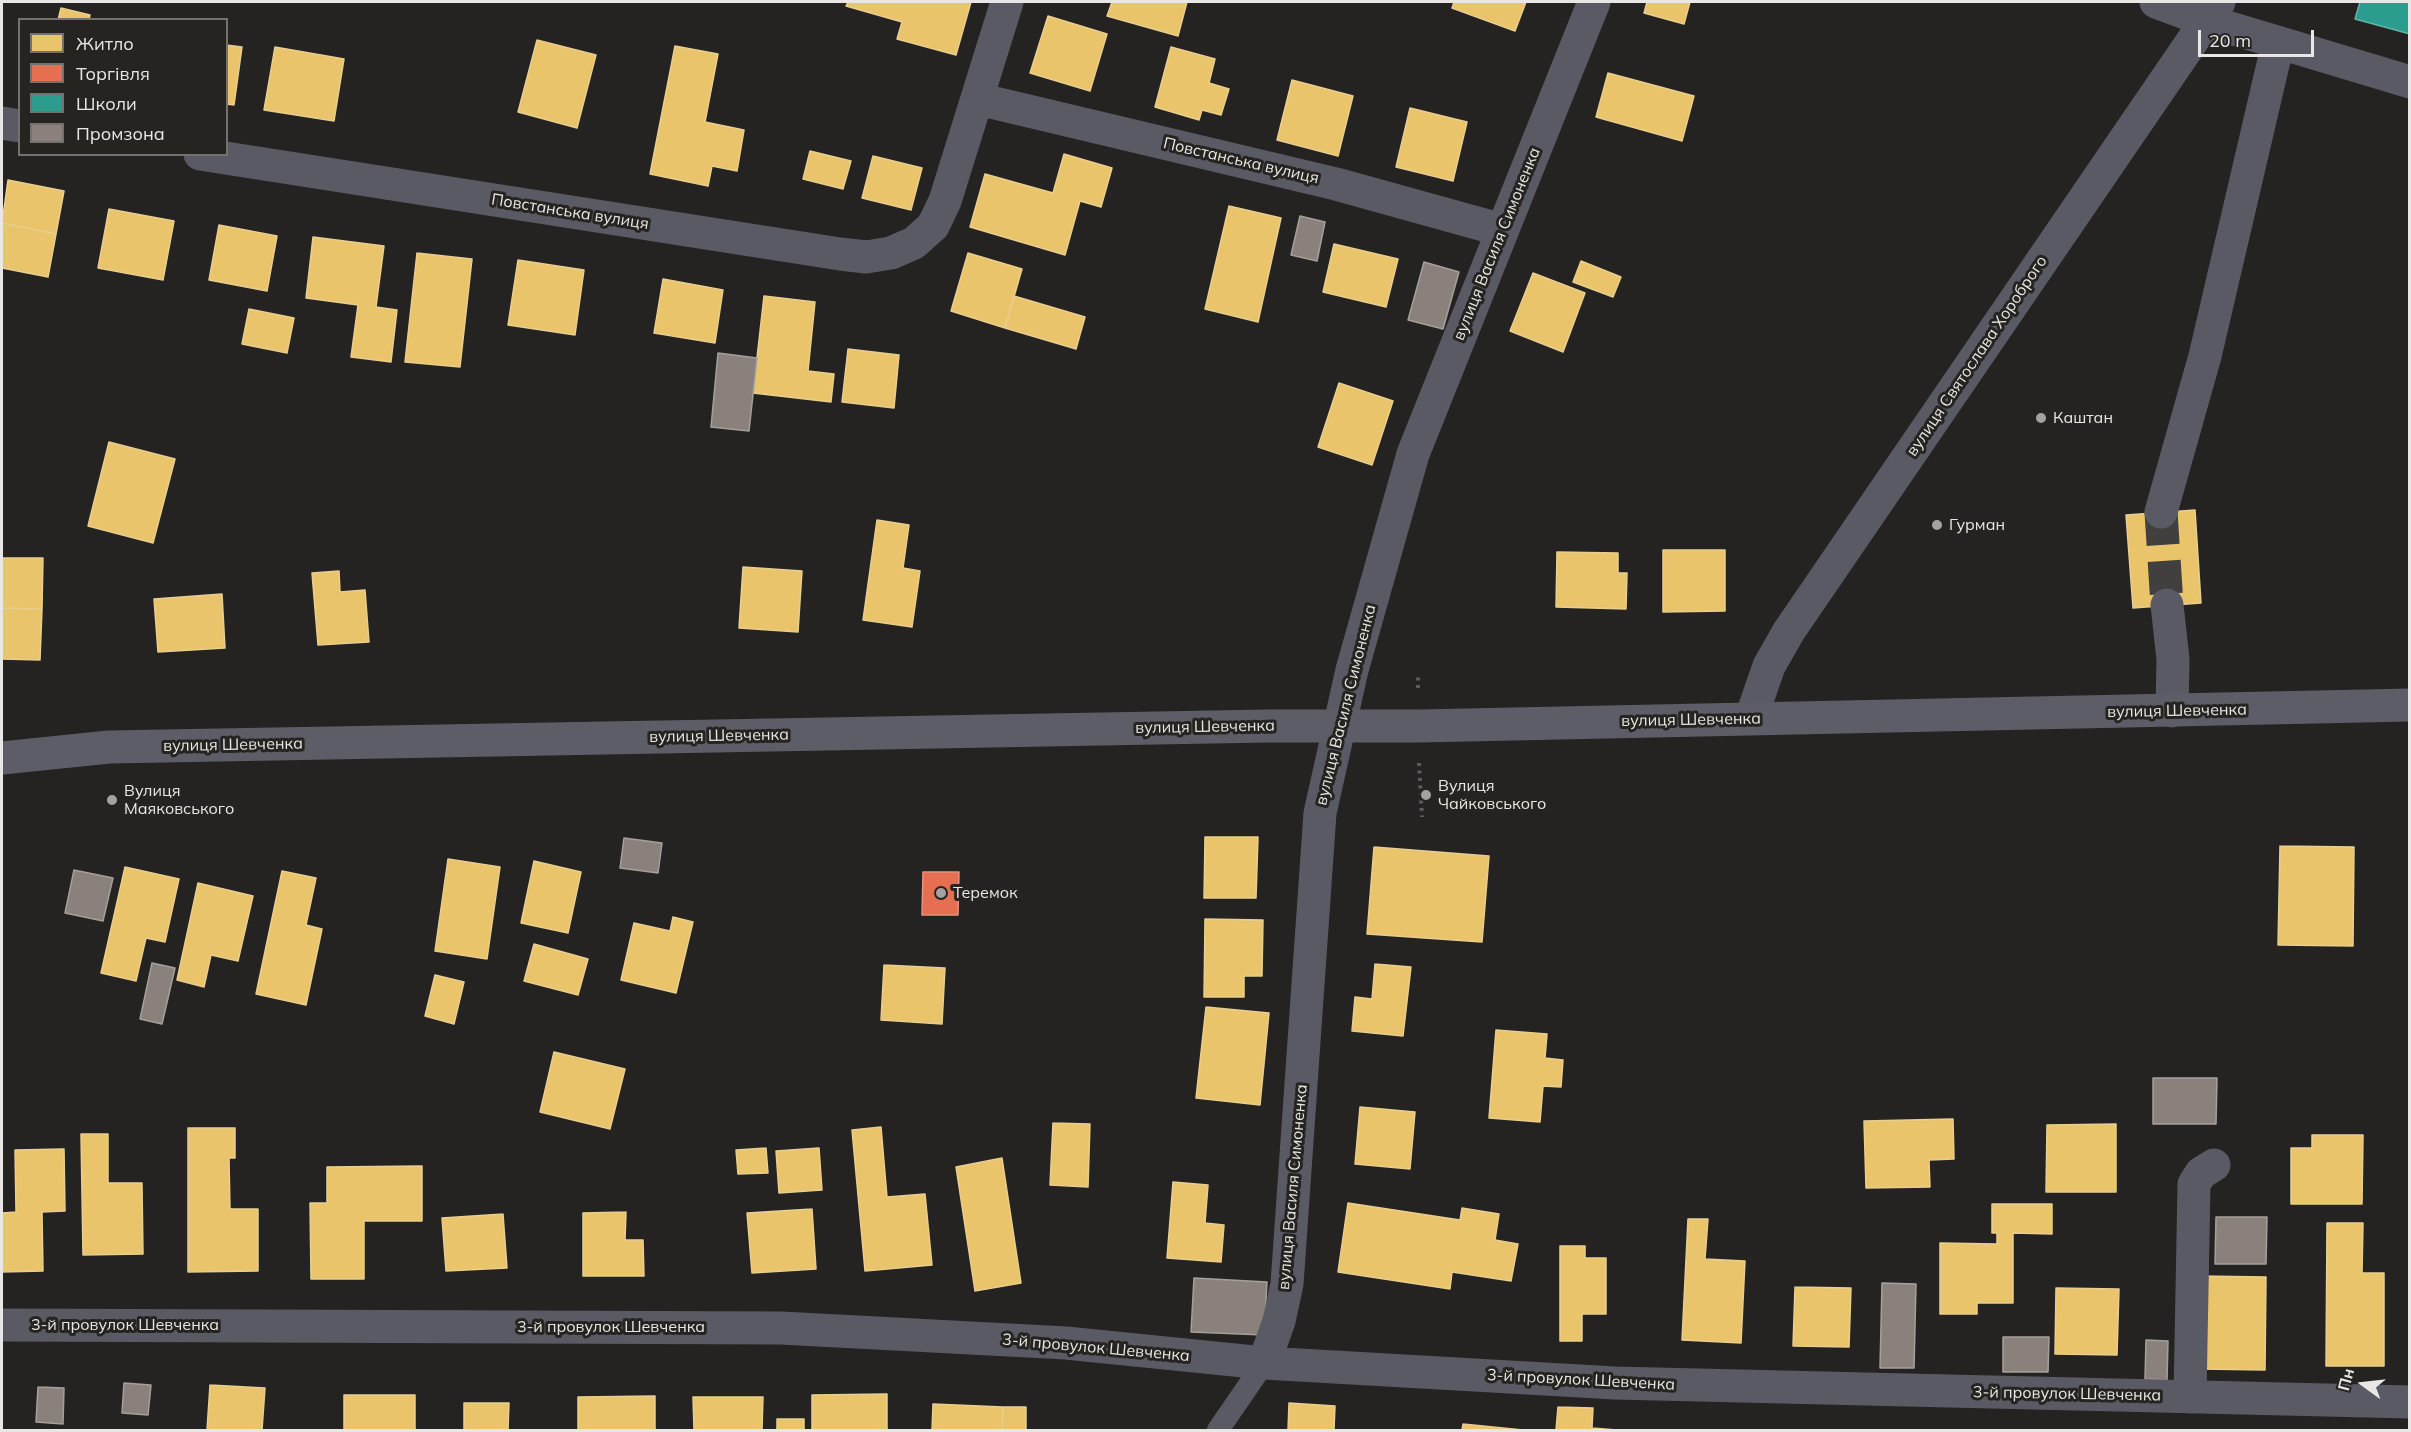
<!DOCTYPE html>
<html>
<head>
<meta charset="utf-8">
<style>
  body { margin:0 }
  #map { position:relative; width:2411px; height:1432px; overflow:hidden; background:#242321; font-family:Mulish,sans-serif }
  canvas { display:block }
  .frame { position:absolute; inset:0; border:3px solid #e8e7e5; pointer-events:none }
  .legend { position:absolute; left:18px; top:18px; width:210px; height:138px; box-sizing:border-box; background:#252420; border:2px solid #73726f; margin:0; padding:8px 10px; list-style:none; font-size:18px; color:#e8e7e5 }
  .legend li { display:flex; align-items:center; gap:12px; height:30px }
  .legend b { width:30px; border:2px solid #73726f }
  .north { position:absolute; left:2333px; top:1354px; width:60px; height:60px; -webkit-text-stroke:4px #252420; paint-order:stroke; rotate:285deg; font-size:16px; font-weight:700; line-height:24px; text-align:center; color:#e8e7e5 }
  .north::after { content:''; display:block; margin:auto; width:21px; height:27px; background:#e8e7e5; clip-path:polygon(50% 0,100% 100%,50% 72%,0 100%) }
  .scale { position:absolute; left:2198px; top:30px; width:116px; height:27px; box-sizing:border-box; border:3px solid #e8e7e5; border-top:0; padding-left:8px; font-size:18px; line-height:21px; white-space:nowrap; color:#e8e7e5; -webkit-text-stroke:4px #252420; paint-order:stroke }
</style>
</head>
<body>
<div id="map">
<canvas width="2411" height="1432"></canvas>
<div class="frame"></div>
<ul class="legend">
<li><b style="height:16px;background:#e9c46a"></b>Житло</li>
<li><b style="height:16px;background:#e76f51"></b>Торгівля</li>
<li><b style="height:16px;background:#2a9d8f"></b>Школи</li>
<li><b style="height:16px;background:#8a817c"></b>Промзона</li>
</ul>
<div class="north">Пн</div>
<div class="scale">20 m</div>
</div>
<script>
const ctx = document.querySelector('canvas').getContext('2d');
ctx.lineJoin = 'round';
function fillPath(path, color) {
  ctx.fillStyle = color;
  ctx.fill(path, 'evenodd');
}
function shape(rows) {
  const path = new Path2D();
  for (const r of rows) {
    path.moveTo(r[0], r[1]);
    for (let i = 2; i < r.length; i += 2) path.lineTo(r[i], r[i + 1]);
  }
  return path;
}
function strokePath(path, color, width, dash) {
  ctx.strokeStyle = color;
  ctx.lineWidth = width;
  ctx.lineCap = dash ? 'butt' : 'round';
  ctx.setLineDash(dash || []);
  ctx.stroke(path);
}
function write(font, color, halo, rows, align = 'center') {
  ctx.font = font + ' Mulish,sans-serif';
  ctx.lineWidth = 6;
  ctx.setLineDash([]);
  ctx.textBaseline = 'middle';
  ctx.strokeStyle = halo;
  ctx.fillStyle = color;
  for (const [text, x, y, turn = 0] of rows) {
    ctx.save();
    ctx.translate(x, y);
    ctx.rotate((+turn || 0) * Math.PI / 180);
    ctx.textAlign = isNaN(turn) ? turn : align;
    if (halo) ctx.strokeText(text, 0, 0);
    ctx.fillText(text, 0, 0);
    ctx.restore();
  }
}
const homes = shape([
  [848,2,971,2,956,55,897,39,902,22,846,6,848,2],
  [1112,2,1187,2,1178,36,1107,16,1112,2],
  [1454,2,1526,2,1515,31,1452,8,1454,2],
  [1647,2,1690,2,1684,24,1644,13,1647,2],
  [61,8,90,15,89,20,58,20,61,8],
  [1048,16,1107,34,1090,91,1030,73,1048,16],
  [537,40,596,55,577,128,518,112,537,40],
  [226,45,242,47,234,105,226,104,226,45],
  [675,46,718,54,705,122,744,130,737,171,712,166,708,186,650,174,675,46],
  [275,47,344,59,334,121,264,110,275,47],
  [1171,47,1215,59,1209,83,1229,89,1221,115,1202,110,1199,120,1155,107,1171,47],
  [1608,73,1694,96,1682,141,1596,117,1608,73],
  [1292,80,1353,96,1338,156,1277,140,1292,80],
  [1410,108,1467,122,1453,181,1396,167,1410,108],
  [810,151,851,161,843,189,803,179,810,151],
  [1064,154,1112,168,1101,207,1080,201,1065,255,970,227,985,174,1053,193,1064,154],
  [873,156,922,168,911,210,862,198,873,156],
  [8,180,64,191,56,234,2,223,8,180],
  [1229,206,1281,218,1258,322,1205,309,1229,206],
  [109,209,174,221,163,280,98,268,109,209],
  [2,223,56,234,48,277,2,268,2,223],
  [219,225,277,236,267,291,209,280,219,225],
  [313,237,384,246,376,307,397,310,391,362,351,357,358,305,306,298,313,237],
  [1334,244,1398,259,1386,307,1323,292,1334,244],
  [417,253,472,259,460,367,405,362,417,253],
  [968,253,1022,269,1005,328,951,311,968,253],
  [518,260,584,270,575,335,508,325,518,260],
  [1581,261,1621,277,1613,297,1573,282,1581,261],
  [1533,273,1585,293,1563,352,1510,331,1533,273],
  [663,279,723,290,715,343,654,333,663,279],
  [764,296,815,302,808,371,834,374,831,402,753,393,764,296],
  [1014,296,1085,317,1076,349,1005,328,1014,296],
  [249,309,294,318,287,353,242,344,249,309],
  [848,349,899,355,894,408,842,402,848,349],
  [1339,383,1393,401,1372,465,1318,447,1339,383],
  [109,442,175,459,153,543,88,526,109,442],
  [2195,510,2201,603,2133,608,2126,515,2195,510],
  [877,520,909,525,903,568,920,571,912,627,863,620,877,520],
  [1663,550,1725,550,1725,611,1663,612,1663,550],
  [1557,552,1618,553,1618,573,1627,573,1626,609,1556,607,1557,552],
  [2,558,43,558,42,609,2,608,2,558],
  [743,567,802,571,798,632,739,628,743,567],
  [339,571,340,592,365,590,369,642,318,645,312,573,339,571],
  [222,594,225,648,158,652,154,599,222,594],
  [2,608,42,609,40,660,2,659,2,608],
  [1205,837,1258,837,1256,898,1204,898,1205,837],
  [2280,846,2354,847,2353,946,2278,945,2280,846],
  [1374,847,1489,856,1482,942,1367,934,1374,847],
  [448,859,500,867,487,959,435,951,448,859],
  [534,861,581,872,568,933,521,923,534,861],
  [125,867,179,879,165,942,146,938,136,981,101,973,125,867],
  [282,871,316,878,306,925,322,929,306,1005,256,994,282,871],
  [198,883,253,896,238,961,211,955,204,987,177,980,198,883],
  [673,917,693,922,676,993,621,980,634,923,670,931,673,917],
  [1205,919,1263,920,1262,976,1244,976,1244,997,1204,997,1205,919],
  [534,944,588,959,578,995,524,981,534,944],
  [1375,964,1411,967,1403,1036,1352,1031,1355,997,1372,999,1375,964],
  [884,965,945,968,942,1024,881,1020,884,965],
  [435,975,464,982,454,1024,425,1016,435,975],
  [1206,1007,1269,1013,1260,1105,1196,1098,1206,1007],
  [1496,1030,1547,1034,1545,1058,1563,1060,1561,1087,1543,1086,1540,1122,1489,1118,1496,1030],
  [554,1052,625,1069,610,1129,540,1112,554,1052],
  [1360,1107,1415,1112,1410,1169,1355,1164,1360,1107],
  [1953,1119,1954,1159,1929,1160,1930,1187,1866,1188,1864,1121,1953,1119],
  [1053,1123,1090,1124,1088,1187,1050,1185,1053,1123],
  [2116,1124,2116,1192,2046,1192,2047,1125,2116,1124],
  [881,1127,887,1197,925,1194,932,1265,865,1271,852,1130,881,1127],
  [188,1128,235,1128,235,1158,229,1158,230,1209,258,1209,258,1271,188,1272,188,1128],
  [81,1134,108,1134,108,1183,142,1183,143,1254,83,1255,81,1134],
  [2312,1135,2363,1135,2362,1204,2291,1204,2291,1148,2312,1148,2312,1135],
  [766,1148,768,1173,738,1174,736,1150,766,1148],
  [819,1148,822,1190,779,1193,776,1151,819,1148],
  [64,1149,65,1211,42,1212,43,1271,2,1272,2,1213,16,1212,15,1150,64,1149],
  [1002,1158,1021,1283,975,1291,956,1167,1002,1158],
  [422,1166,422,1221,364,1221,364,1279,311,1279,310,1203,327,1203,327,1167,422,1166],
  [1173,1182,1208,1185,1205,1223,1224,1225,1221,1262,1167,1258,1173,1182],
  [1348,1203,1460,1220,1462,1208,1499,1214,1495,1240,1518,1244,1511,1281,1452,1272,1450,1289,1338,1272,1348,1203],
  [1992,1204,2052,1204,2052,1234,2013,1233,2013,1303,1977,1303,1977,1314,1940,1314,1940,1243,1997,1244,1997,1233,1992,1233,1992,1204],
  [812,1209,816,1269,752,1273,747,1213,812,1209],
  [626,1212,625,1240,643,1240,644,1276,583,1276,583,1213,626,1212],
  [503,1214,507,1268,446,1271,442,1218,503,1214],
  [1688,1219,1708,1219,1705,1259,1745,1261,1741,1343,1682,1340,1688,1219],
  [2327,1223,2363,1223,2362,1273,2384,1273,2384,1366,2326,1366,2327,1223],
  [1560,1246,1585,1246,1585,1258,1606,1258,1606,1314,1582,1314,1582,1341,1560,1341,1560,1246],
  [2201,1276,2266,1277,2265,1370,2200,1369,2201,1276],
  [1795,1287,1851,1288,1849,1347,1793,1346,1795,1287],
  [2056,1288,2119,1289,2117,1355,2055,1354,2056,1288],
  [210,1385,265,1388,262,1430,207,1430,210,1385],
  [887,1394,887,1430,812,1430,812,1395,887,1394],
  [344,1395,415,1395,415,1430,344,1430,344,1395],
  [655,1396,655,1430,578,1430,578,1397,655,1396],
  [693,1397,763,1397,762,1430,694,1430,693,1397],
  [464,1403,509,1403,508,1430,464,1430,464,1403],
  [1289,1403,1335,1406,1334,1430,1288,1430,1289,1403],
  [933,1404,1003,1407,1002,1430,932,1430,933,1404],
  [1003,1407,1026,1407,1026,1430,1002,1430,1003,1407],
  [1558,1407,1593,1408,1592,1428,1617,1430,1556,1430,1558,1407],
  [777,1419,804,1419,804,1430,777,1430,777,1419],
  [1463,1424,1523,1430,1462,1430,1463,1424]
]);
fillPath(homes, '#e9c46a');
strokePath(homes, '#e9ce8f', 1.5);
const shops = shape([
  [923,872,959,872,958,915,922,915,923,872]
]);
fillPath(shops, '#e76f51');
strokePath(shops, '#e7937d', 1.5);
const schools = shape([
  [2360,2,2410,2,2410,34,2355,19,2360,2]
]);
fillPath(schools, '#2a9d8f');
strokePath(schools, '#63b3a9', 1.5);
const industry = shape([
  [1300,216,1325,222,1317,261,1291,255,1300,216],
  [1424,262,1459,272,1443,329,1408,320,1424,262],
  [718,353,757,358,749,431,711,427,718,353],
  [624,838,662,843,658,873,620,868,624,838],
  [74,870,113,878,103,921,65,913,74,870],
  [152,963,175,968,162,1024,140,1019,152,963],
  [2153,1078,2217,1078,2216,1124,2153,1124,2153,1078],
  [2216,1217,2267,1217,2266,1264,2215,1264,2216,1217],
  [1194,1278,1267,1282,1264,1335,1191,1332,1194,1278],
  [1882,1283,1916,1284,1914,1368,1880,1368,1882,1283],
  [2003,1337,2049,1337,2048,1372,2003,1372,2003,1337],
  [2146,1340,2168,1341,2167,1380,2145,1379,2146,1340],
  [124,1383,151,1385,148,1415,122,1413,124,1383],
  [38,1387,64,1388,63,1424,36,1422,38,1387]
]);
fillPath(industry, '#8a817c');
strokePath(industry, '#a6a09c', 1.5);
strokePath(shape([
  [2161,512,2167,605]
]), '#41403e', 33, [33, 16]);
strokePath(shape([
  [1418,688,1418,676],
  [1419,763,1422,817]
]), '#5b5c62', 4, [3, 4.5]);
strokePath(shape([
  [1218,1430,1264,1363]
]), '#5a5a65', 22);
strokePath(shape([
  [978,99,1336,184,1502,230],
  [2,123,20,126],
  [200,154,840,254,866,257,891,253,914,243,933,226,945,201,1007,2],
  [2161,512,2205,356,2278,43],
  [2167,605,2173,659,2172,711],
  [1751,718,1769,666,1789,631,2219,2],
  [2,1325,781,1328,1066,1343,1264,1363,1615,1383,2410,1402],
  [1264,1363,1279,1321,1287,1284,1320,813,1352,670,1413,454,1594,2],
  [2190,1397,2194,1184,2201,1173,2214,1165]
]), '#5a5a65', 33);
strokePath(shape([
  [2156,2,2207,21,2410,82]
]), '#5a5a65', 33);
strokePath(shape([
  [2,758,109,747,1267,726,1419,726,2410,705]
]), '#5c5d67', 33);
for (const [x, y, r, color] of [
  [2041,418,6,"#a3a2a0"],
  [1937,525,6,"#a3a2a0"],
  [1426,795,6,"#a3a2a0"],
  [112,800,6,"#a3a2a0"],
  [941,893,6,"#a3a2a0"]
]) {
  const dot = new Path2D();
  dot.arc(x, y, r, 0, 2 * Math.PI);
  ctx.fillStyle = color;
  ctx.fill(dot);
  strokePath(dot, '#252420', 2);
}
write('16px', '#e8e7e5', '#252420', [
  ["Повстанська вулиця",1241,161,13],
  ["Повстанська вулиця",570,212,9],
  ["вулиця Василя Симоненка",1497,244,-68],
  ["вулиця Святослава Хороброго",1977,356,-56],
  ["вулиця Василя Симоненка",1346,705,-76],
  ["вулиця Шевченка",2177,711,-1],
  ["вулиця Шевченка",1691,720,-1],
  ["вулиця Шевченка",1205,727,-1],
  ["вулиця Шевченка",719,736,-1],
  ["вулиця Шевченка",233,745,-1],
  ["вулиця Василя Симоненка",1293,1187,-85],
  ["3-й провулок Шевченка",125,1325],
  ["3-й провулок Шевченка",611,1327],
  ["3-й провулок Шевченка",1096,1348,5],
  ["3-й провулок Шевченка",1581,1380,3],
  ["3-й провулок Шевченка",2067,1394,1]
]);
write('16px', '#e8e7e5', '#252420', [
  ["Каштан",2053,418],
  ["Гурман",1949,525],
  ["Вулиця",1438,786],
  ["Чайковського",1438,804],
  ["Вулиця",124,791],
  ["Маяковського",124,809],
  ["Теремок",953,893]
], 'left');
</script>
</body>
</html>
